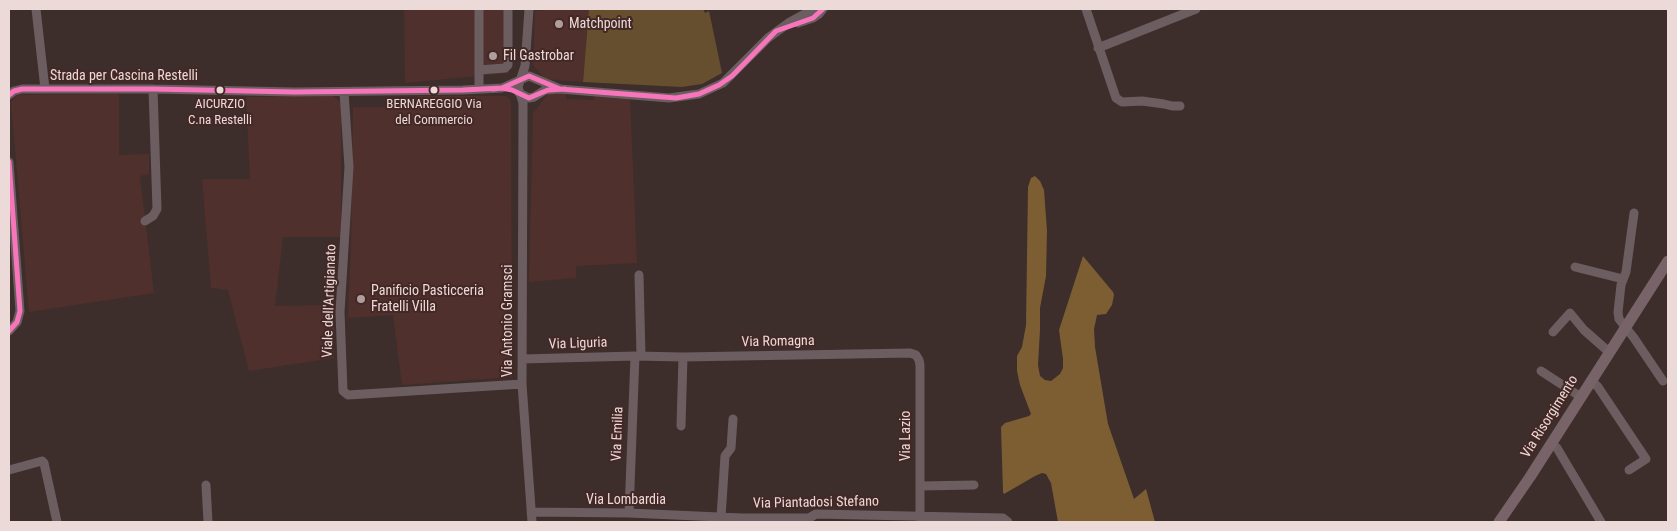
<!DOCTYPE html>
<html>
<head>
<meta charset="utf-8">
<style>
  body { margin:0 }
  #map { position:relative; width:1677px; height:531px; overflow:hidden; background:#3d2e2c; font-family:"Roboto Condensed",sans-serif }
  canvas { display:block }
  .frame { position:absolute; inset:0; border:10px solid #ecdad8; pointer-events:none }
</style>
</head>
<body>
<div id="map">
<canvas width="1677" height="531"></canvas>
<div class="frame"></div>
</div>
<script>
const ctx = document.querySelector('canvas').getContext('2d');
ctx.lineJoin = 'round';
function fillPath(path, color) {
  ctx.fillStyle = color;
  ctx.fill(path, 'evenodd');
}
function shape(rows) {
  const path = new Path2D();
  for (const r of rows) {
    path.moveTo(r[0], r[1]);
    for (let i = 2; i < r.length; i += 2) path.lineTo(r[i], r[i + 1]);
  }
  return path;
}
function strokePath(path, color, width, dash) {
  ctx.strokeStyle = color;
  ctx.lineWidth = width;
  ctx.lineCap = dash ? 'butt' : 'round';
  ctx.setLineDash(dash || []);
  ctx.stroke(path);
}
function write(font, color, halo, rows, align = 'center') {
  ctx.font = font + ' "Roboto Condensed",sans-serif';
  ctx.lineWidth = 4;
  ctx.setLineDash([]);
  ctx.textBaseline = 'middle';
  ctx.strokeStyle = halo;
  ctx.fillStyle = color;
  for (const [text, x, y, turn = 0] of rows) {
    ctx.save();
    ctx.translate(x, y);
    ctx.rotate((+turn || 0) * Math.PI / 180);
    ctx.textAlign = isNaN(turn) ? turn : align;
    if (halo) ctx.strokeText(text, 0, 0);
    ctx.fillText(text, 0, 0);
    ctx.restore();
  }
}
fillPath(shape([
  [404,9,511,9,509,73,405,83],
  [550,9,589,9,583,82,545,79,533,65,535,11],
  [119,94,119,155,149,154,149,174,140,176,154,293,29,312,11,102,17,95],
  [548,94,566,94,566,99,594,100,595,95,630,98,637,263,576,266,576,278,529,282,533,113],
  [333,96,341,102,341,237,283,237,275,306,334,305,334,358,249,371,228,290,211,288,202,179,250,179,246,97],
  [418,96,507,96,511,101,512,377,402,385,393,315,348,318,351,244,353,107,418,108]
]), '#4f302d');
fillPath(shape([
  [589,9,703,9,705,13,709,11,722,73,702,84,682,87,583,82]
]), '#654f2f');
fillPath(shape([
  [1035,176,1040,181,1044,190,1047,231,1046,276,1040,308,1040,330,1038,365,1040,376,1045,380,1051,381,1060,374,1063,368,1063,359,1059,330,1083,256,1113,292,1114,295,1112,305,1106,314,1097,315,1094,329,1095,347,1108,424,1134,499,1146,489,1155,522,1058,522,1051,483,1046,474,1042,473,1035,476,1004,494,1003,492,1001,427,1005,423,1029,416,1031,414,1020,385,1017,371,1017,356,1022,347,1026,325,1028,187,1031,178]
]), '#7c5e32');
strokePath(shape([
  [36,9,45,89],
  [479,9,479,89],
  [529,9,525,66,518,87,523,103,523,119,522,384,532,522],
  [1086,9,1116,98,1122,102,1142,101,1164,104,1172,106,1180,106],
  [798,23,813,18,819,14,823,9],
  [1098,48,1196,9],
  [479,70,505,68,508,65,508,9],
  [344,92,349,167,340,312,343,391,348,395,522,384],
  [519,93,529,98,534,97,545,90,560,89,669,98,699,94,723,83,768,38,790,22,814,9],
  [9,95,14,91,22,89,153,89,295,92,463,90,502,88,529,76,560,89],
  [9,162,20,311,17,322,9,331],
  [1634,213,1626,272,1621,285,1618,312,1619,319,1634,338,1663,381],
  [145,221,153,216,157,209,153,89],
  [1575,267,1623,279],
  [639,275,641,356],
  [1553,332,1570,313,1584,330,1609,352],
  [522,359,635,356,683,357,910,353,916,355,919,360,920,365,920,522],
  [1541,371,1581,397],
  [1591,380,1598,387,1646,459,1629,470],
  [681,426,683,357],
  [1551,443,1557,448,1601,522],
  [9,470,42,461,44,463,57,522],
  [206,485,208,522],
  [920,486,974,485],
  [531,512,629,513,742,518,809,518,816,514,1003,518,1008,522],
  [629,513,635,356],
  [721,517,725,456,731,448,733,419]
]), '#6c5d61', 9);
strokePath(shape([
  [1499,522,1530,477,1668,261]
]), '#786468', 11);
strokePath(shape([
  [493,89,502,88,512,90,529,98,548,90,565,89],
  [9,95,14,91,22,89,153,89,295,92,463,90,502,88,529,76,560,89,676,98,699,94,719,85,732,76,776,31,813,18,823,9],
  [9,162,20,311,17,322,9,331]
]), '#f776bb', 5);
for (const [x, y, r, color] of [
  [559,24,5,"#af9e9c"],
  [493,56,5,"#af9e9c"],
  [220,90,4.5,"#ecdad8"],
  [434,90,4.5,"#ecdad8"],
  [361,299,5,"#af9e9c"]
]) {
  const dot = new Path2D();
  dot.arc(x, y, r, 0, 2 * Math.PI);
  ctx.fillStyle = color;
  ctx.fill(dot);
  strokePath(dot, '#432826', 2);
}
write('13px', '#ecdad8', '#432826', [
  ["AICURZIO",220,105],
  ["C.na Restelli",220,121],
  ["BERNAREGGIO Via",434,105],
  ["del Commercio",434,121]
]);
write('14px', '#ecdad8', '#432826', [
  ["Matchpoint",569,24],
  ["Fil Gastrobar",503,56],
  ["Panificio Pasticceria",371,291],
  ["Fratelli Villa",371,307]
], 'left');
write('14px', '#ecdad8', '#432826', [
  ["Strada per Cascina Restelli",124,76],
  ["Viale dell'Artigianato",330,301,-88],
  ["Via Antonio Gramsci",508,321,-90],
  ["Via Romagna",778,342,-1],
  ["Via Liguria",578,344,-2],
  ["Via Risorgimento",1550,417,-58],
  ["Via Emilia",618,434,-88],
  ["Via Lazio",906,436,-90],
  ["Via Lombardia",626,500],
  ["Via Piantadosi Stefano",816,503,-1]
]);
</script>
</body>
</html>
